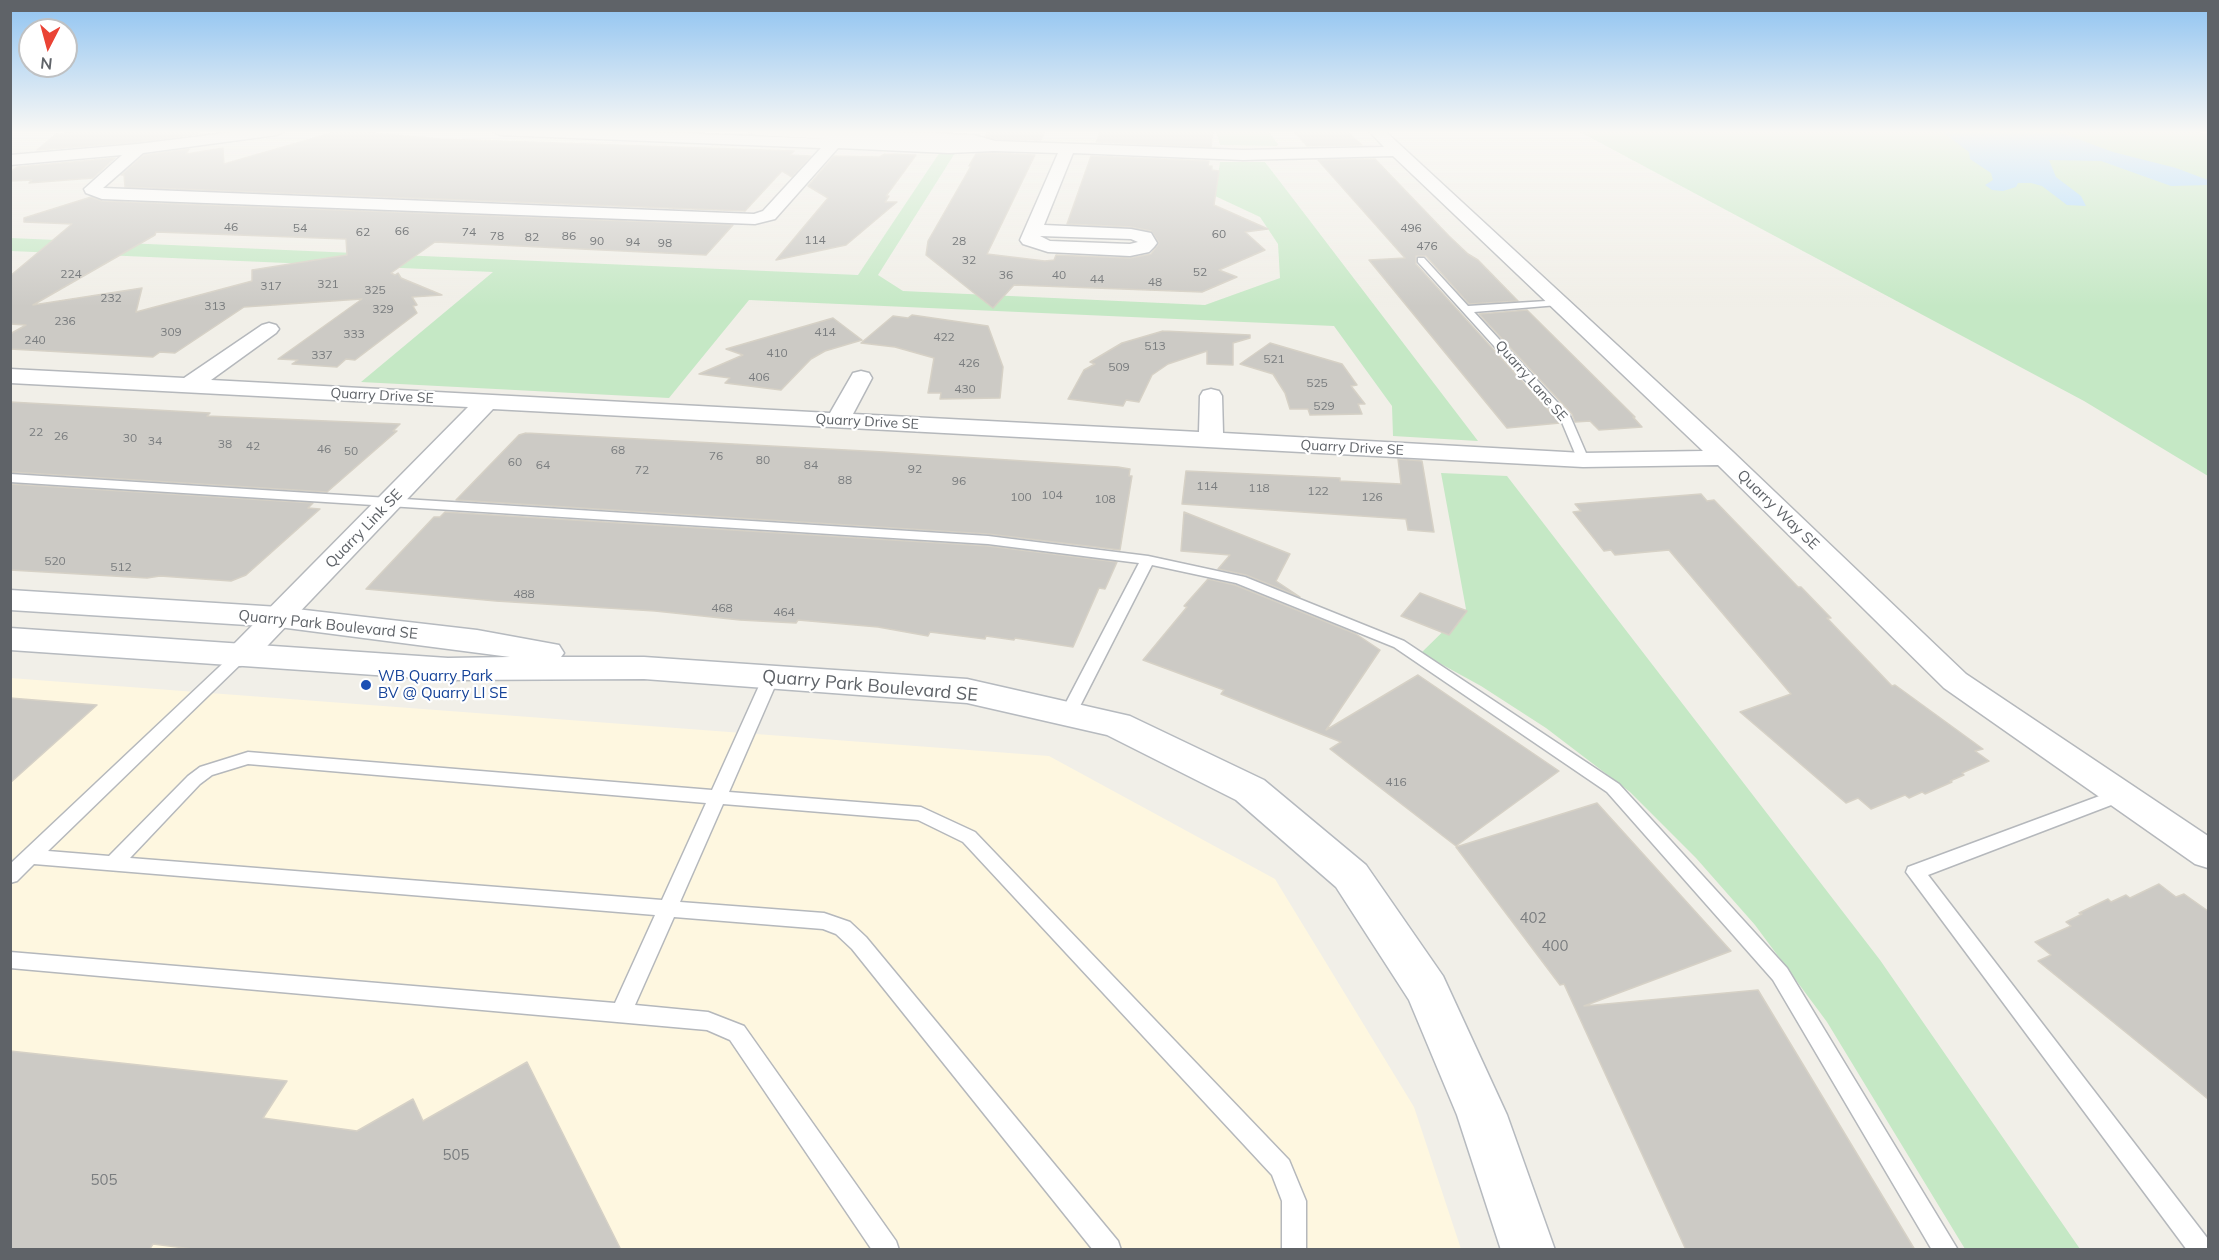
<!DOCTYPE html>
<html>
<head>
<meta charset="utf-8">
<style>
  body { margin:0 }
  #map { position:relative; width:2219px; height:1260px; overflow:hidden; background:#f1efe8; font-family:Mulish,sans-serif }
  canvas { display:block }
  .frame { position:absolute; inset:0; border:12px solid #5f6368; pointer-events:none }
  .north { position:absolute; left:18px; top:18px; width:60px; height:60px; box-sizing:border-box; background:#fff; border:2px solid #bfc1c3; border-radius:50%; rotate:186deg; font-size:16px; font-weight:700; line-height:24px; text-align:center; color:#5f6368 }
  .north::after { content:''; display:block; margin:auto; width:21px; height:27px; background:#ea4335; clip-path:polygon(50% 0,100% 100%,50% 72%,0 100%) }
</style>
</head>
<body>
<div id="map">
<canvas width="2219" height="1260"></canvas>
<div class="frame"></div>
<div class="north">N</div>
</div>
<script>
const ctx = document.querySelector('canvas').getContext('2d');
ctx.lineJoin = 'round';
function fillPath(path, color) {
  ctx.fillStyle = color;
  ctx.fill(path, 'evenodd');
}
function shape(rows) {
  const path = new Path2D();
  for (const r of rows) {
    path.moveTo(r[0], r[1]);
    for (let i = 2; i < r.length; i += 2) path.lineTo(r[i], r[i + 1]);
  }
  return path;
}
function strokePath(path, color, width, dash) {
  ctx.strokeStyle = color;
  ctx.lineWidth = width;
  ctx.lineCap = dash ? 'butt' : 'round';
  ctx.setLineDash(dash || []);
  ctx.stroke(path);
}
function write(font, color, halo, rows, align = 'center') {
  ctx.font = font + ' Mulish,sans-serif';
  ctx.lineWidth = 4.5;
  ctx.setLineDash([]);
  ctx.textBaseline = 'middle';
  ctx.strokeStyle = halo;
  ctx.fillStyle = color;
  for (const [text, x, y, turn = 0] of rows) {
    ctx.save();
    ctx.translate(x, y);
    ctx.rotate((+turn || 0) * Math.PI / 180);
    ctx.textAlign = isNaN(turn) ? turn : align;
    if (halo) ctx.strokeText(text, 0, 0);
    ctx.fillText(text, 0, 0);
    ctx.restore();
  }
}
fillPath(shape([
  [10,678,1049,756,1275,879,1414,1107,1461,1249,11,1249]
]), '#fef7e0');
fillPath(shape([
  [1216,131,1268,131,1278,144,1277,146,1220,145],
  [1578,131,2194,131,2208,135,2208,476,2084,401],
  [940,152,955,153,878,275,903,291,1205,305,1280,278,1278,244,1260,217,1215,196,1220,162,1265,162,1478,441,1393,436,1392,406,1334,326,749,300,669,398,361,382,493,272,11,251,11,238,858,275],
  [1441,473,1507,476,1880,960,2080,1249,1965,1249,1827,1022,1755,925,1696,858,1630,792,1546,728,1481,686,1421,653,1466,609]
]), '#c5e8c5');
fillPath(shape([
  [1941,131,2056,131,2113,152,2176,168,2208,180,2208,185,2171,186,2101,161,2049,160,2056,177,2081,196,2086,206,2067,205,2042,186,2031,183,2018,183,2016,187,2003,191,1992,190,1985,185,1993,180,1991,173,1970,159,1969,152]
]), '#aadaff');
const building = shape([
  [101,131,200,131,198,134,138,142,37,150,56,134,101,131],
  [347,131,441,139,794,151,790,155,811,156,792,177,782,171,745,211,125,187,124,175,121,175,144,155,189,149,186,154,223,148,224,164,335,132,347,131],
  [988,131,1045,131,1041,140,995,139,986,136,988,131],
  [1101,131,1213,131,1211,147,1096,142,1101,131],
  [1294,131,1346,131,1362,145,1307,146,1294,131],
  [994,153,1035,155,987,254,1045,261,1054,260,1056,255,1130,258,1151,254,1159,243,1151,231,1131,227,1067,224,1091,156,1209,161,1208,166,1212,166,1212,170,1219,171,1214,205,1268,229,1245,232,1265,250,1219,270,1237,277,1202,292,1014,285,993,308,926,255,928,241,971,166,969,166,976,154,994,153],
  [885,154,916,155,886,196,889,196,885,202,897,202,846,245,776,260,828,198,808,186,834,156,879,157,885,154],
  [115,158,93,178,29,183,32,180,10,181,10,172,17,167,115,158],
  [1375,159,1449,236,1468,254,1478,260,1518,301,1469,304,1426,256,1416,256,1416,264,1560,423,1507,428,1369,260,1405,258,1318,160,1375,159],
  [91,197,102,201,733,225,706,255,435,242,391,273,395,275,398,273,401,278,442,295,412,297,417,305,413,306,417,313,355,360,346,359,337,367,292,364,298,360,278,359,362,299,244,307,175,353,160,352,153,357,10,349,10,334,26,325,10,324,10,276,72,224,24,222,24,218,91,197],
  [156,232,346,239,347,255,252,270,252,281,136,312,142,288,33,305,155,235,156,232],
  [1527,310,1635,417,1633,417,1642,427,1599,430,1590,421,1575,422,1572,414,1479,314,1527,310],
  [912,315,988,326,1003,367,1000,398,940,399,941,393,928,393,934,358,895,347,861,343,893,316,908,318,912,315],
  [833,318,862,340,825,351,811,359,781,390,725,383,730,378,699,374,743,355,726,349,833,318],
  [1163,331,1250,335,1250,338,1233,343,1233,365,1207,364,1207,351,1168,364,1152,375,1139,402,1126,400,1123,406,1068,399,1084,370,1095,364,1090,362,1122,343,1163,331],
  [1270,343,1342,364,1357,385,1351,386,1365,404,1358,404,1362,414,1310,415,1308,409,1290,409,1285,393,1273,374,1240,364,1270,343],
  [10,402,210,413,207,416,400,424,393,431,397,431,327,492,10,472,10,402],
  [526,433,884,452,1118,467,1130,469,1129,476,1132,476,1120,550,988,534,456,500,519,435,526,433],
  [1398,459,1422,461,1434,532,1408,530,1406,519,1182,504,1186,471,1340,478,1340,481,1401,484,1398,459],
  [10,484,313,503,308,508,320,509,246,575,231,581,160,576,147,578,10,570,10,484],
  [1701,494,1707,501,1714,500,1798,587,1801,587,1831,618,1827,618,1892,686,1895,685,1983,749,1975,751,1989,761,1962,773,1964,775,1950,781,1952,782,1925,794,1922,792,1909,798,1905,795,1871,809,1858,798,1846,803,1740,712,1791,694,1669,550,1615,555,1611,550,1604,551,1573,512,1581,511,1575,504,1701,494],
  [445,512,988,546,1117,562,1105,589,1099,588,1073,647,1015,638,1014,640,986,636,985,639,930,632,928,636,878,627,798,620,796,623,740,620,655,611,496,601,366,589,434,517,440,517,445,512],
  [1184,512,1290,554,1276,581,1300,597,1246,575,1218,569,1230,555,1181,551,1184,512],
  [1208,579,1235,585,1356,634,1380,650,1326,730,1418,675,1559,771,1456,846,1330,749,1341,742,1221,694,1224,690,1143,660,1187,607,1184,606,1208,579],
  [1420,593,1467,611,1449,635,1401,616,1420,593],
  [10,698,97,705,10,783,10,698],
  [1597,803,1731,951,1584,1006,1758,990,1915,1250,1686,1250,1564,984,1560,985,1456,847,1597,803],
  [2159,884,2176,897,2184,894,2208,911,2208,1099,2038,961,2051,955,2035,942,2071,926,2066,922,2082,914,2079,913,2108,899,2111,902,2126,895,2130,898,2159,884],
  [10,1051,287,1081,263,1118,357,1131,413,1099,423,1121,527,1062,621,1250,200,1250,153,1244,149,1250,10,1250,10,1051]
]);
fillPath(building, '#cccac5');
strokePath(building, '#d6d1c6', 1.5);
const lane = shape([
  [1418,258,1424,258,1468,306,1562,300,1563,302,1558,305,1474,312,1570,416,1589,460,1587,463,1579,463,1561,420,1418,262,1418,258],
  [10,474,988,536,1148,556,1245,577,1404,641,1619,784,1787,968,1958,1250,1932,1250,1773,980,1607,792,1394,647,1236,583,1152,565,1076,714,1074,718,1068,720,1062,718,1060,714,1139,563,988,544,10,482,10,474],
  [240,651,248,656,245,660,48,851,109,856,188,776,200,767,248,752,712,790,763,677,771,672,777,673,779,677,729,792,921,807,975,832,1289,1160,1306,1201,1306,1250,1282,1250,1282,1201,1272,1175,963,842,918,820,723,804,680,902,824,913,850,922,866,937,1118,1241,1121,1250,1093,1250,852,949,836,934,823,929,674,917,635,1005,708,1012,744,1026,896,1241,899,1250,872,1250,730,1040,707,1030,10,968,10,952,615,1003,655,915,34,864,17,881,10,883,10,864,235,652,240,651],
  [248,764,706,803,662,900,130,858,200,784,212,775,248,764],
  [2121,788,2127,789,2130,794,2127,799,1928,875,2208,1239,2208,1250,2187,1250,1906,872,1908,867,2121,788]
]);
const street = shape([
  [242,131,284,131,277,135,143,153,103,188,754,214,763,211,821,148,500,135,493,131,621,131,830,139,756,135,749,131,867,131,974,135,995,141,1243,150,1384,147,1369,131,1385,131,1733,452,1966,674,2208,836,2208,868,2195,864,1944,688,1718,465,1583,467,493,409,251,663,240,666,229,663,225,656,229,649,468,407,10,383,10,369,184,378,262,325,269,323,276,325,279,329,276,333,211,380,830,413,853,373,861,371,869,373,872,378,853,414,1199,432,1200,396,1203,391,1211,389,1219,391,1222,396,1223,433,1583,453,1703,451,1393,156,1243,160,1073,153,1044,225,1131,229,1151,233,1157,243,1154,247,1149,252,1130,256,1048,252,1023,244,1020,240,1058,153,994,151,949,153,838,148,775,219,755,224,102,199,86,193,84,189,122,155,10,165,10,155,138,144,242,131],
  [1040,236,1131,239,1138,242,1130,244,1050,241,1040,236]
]);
const secondary = shape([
  [10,590,279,607,477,630,559,645,564,653,561,657,644,657,967,679,1130,716,1264,780,1366,865,1443,976,1507,1115,1555,1250,1501,1250,1457,1115,1409,1000,1336,887,1236,800,1107,735,967,703,644,679,448,680,10,650,10,628,448,658,510,657,279,627,10,610,10,590]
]);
strokePath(lane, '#b5b8bc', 3);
strokePath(street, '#b5b8bc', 3);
strokePath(secondary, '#b6babf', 3);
fillPath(lane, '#fff');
fillPath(street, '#fff');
fillPath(secondary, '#fff');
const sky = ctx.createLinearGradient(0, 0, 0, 307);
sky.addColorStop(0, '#8fc3f1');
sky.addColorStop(0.43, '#f9f8f5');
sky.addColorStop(1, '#f9f8f500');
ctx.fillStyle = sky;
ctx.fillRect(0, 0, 2219, 307);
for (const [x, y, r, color] of [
  [366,685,6,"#1a4fb4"]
]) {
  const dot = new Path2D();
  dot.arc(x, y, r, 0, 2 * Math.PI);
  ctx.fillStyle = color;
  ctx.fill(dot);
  strokePath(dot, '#fff', 2);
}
write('12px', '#7a7d7f', null, [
  ["46",231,227],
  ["54",300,228],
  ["496",1411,228],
  ["66",402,231],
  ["62",363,232],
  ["74",469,232],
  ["60",1219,234],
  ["78",497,236],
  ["86",569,236],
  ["82",532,237],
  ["114",815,240],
  ["90",597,241],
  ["28",959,241],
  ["94",633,242],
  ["98",665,243],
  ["476",1427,246],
  ["32",969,260],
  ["52",1200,272],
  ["224",71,274],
  ["36",1006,275],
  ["40",1059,275],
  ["44",1097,279],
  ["48",1155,282],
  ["321",328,284],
  ["317",271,286],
  ["325",375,290],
  ["232",111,298],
  ["313",215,306],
  ["329",383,309],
  ["236",65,321],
  ["309",171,332],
  ["414",825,332],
  ["333",354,334],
  ["422",944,337],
  ["240",35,340],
  ["513",1155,346],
  ["410",777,353],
  ["337",322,355],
  ["521",1274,359],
  ["426",969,363],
  ["509",1119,367],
  ["406",759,377],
  ["525",1317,383],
  ["430",965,389],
  ["529",1324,406],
  ["22",36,432],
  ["26",61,436],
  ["30",130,438],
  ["34",155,441],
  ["38",225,444],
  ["42",253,446],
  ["46",324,449],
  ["68",618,450],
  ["50",351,451],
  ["76",716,456],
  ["80",763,460],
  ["60",515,462],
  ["64",543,465],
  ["84",811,465],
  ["92",915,469],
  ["72",642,470],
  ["88",845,480],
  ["96",959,481],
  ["114",1207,486],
  ["118",1259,488],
  ["122",1318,491],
  ["104",1052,495],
  ["100",1021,497],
  ["126",1372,497],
  ["108",1105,499],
  ["520",55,561],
  ["512",121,567],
  ["488",524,594],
  ["468",722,608],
  ["464",784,612],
  ["416",1396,782]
]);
write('14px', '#5f6368', '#fff', [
  ["Quarry Lane SE",1531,381,49],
  ["Quarry Drive SE",382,396,3],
  ["Quarry Drive SE",867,422,3],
  ["Quarry Drive SE",1352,448,3]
]);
write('15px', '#5f6368', '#fff', [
  ["Quarry Way SE",1778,510,44],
  ["Quarry Link SE",364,529,-46],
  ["Quarry Park Boulevard SE",328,625,6]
]);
write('15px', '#164399', '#fff', [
  ["WB Quarry Park",378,676],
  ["BV @ Quarry LI SE",378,693]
], 'left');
write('15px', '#7a7d7f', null, [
  ["402",1533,918],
  ["400",1555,946],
  ["505",456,1155],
  ["505",104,1180]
]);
write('18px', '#5f6368', '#fff', [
  ["Quarry Park Boulevard SE",870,686,5]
]);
</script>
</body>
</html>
